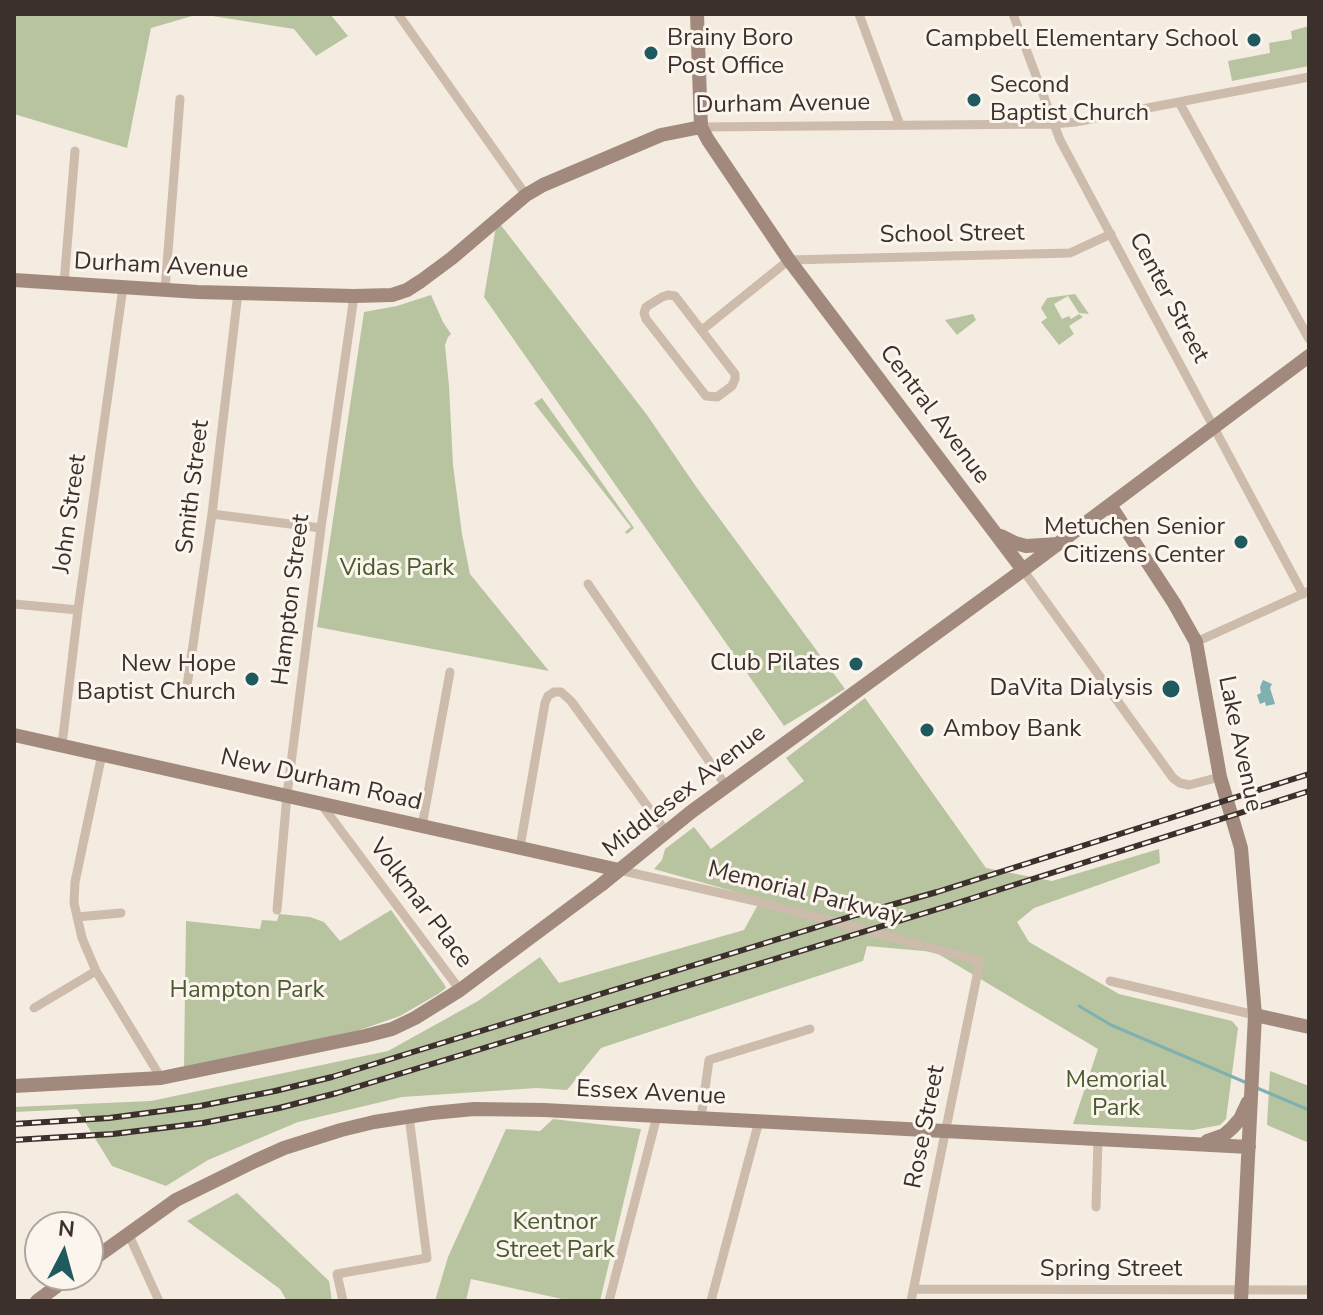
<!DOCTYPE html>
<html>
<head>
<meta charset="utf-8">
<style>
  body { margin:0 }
  #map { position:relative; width:1323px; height:1315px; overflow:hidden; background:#f4ebe1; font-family:"Nunito Sans",sans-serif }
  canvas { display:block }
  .frame { position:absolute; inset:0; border:16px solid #3b302b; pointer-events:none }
  .north { position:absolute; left:24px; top:1211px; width:80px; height:80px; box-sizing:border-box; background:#fbf5ee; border:2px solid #aea6a0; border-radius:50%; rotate:6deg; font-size:22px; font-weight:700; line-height:32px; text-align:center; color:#3b302b }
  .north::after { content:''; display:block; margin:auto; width:28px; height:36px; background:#1f5a5e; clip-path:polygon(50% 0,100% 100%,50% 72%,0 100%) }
</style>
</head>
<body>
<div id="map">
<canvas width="1323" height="1315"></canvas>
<div class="frame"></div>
<div class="north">N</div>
</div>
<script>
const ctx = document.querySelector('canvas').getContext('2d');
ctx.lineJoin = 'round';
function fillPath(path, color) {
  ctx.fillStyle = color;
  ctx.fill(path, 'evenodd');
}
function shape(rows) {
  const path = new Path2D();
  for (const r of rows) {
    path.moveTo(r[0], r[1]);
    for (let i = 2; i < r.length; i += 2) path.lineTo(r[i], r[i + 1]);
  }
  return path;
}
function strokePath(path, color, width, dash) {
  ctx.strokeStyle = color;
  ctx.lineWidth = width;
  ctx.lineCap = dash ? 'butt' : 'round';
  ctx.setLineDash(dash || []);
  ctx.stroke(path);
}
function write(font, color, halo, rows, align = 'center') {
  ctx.font = font + ' "Nunito Sans",sans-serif';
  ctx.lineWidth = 6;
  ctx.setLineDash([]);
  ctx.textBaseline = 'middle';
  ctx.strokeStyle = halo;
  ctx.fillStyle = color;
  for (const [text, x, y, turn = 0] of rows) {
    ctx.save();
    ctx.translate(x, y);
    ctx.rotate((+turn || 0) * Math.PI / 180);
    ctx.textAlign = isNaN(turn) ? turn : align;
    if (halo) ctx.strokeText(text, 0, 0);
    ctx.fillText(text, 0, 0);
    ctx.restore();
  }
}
fillPath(shape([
  [14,14,199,14,151,28,127,148,14,114],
  [200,14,330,14,348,36,316,56,294,29],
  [1309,26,1309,66,1232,81,1228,61,1270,53,1269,43,1292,39,1291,31],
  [497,220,647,415,697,488,845,689,784,726,484,297],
  [1075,294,1089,314,1079,313,1068,296,1054,304,1062,319,1069,316,1071,319,1079,314,1083,317,1069,326,1074,334,1059,345,1041,322,1047,318,1041,308,1047,298],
  [431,295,443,322,451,334,448,337,445,345,449,386,453,465,462,534,470,574,549,671,317,627,364,312,397,306],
  [973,314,976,320,957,335,945,320],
  [542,398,634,528,627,534,625,532,631,527,534,403],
  [865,698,986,868,1052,881,1159,849,1160,863,1034,908,1017,922,1029,942,1119,994,1232,1021,1238,1028,1226,1119,1220,1125,1193,1130,1073,1124,1098,1049,935,952,867,946,863,961,601,1048,567,1090,537,1088,402,1097,298,1122,208,1160,166,1186,112,1166,77,1109,14,1112,14,1107,151,1101,388,1051,478,1001,540,957,559,983,744,930,761,899,654,869,662,860,665,849,694,827,711,849,804,781,786,758],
  [391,910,444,984,446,988,438,994,400,1016,354,1032,184,1067,186,921,260,929,262,920,277,921,279,914,310,917,324,922,340,941],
  [1270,1071,1309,1086,1309,1143,1267,1125],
  [553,1119,641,1129,600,1301,571,1301,471,1279,466,1301,435,1301,448,1257,506,1129,540,1131],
  [237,1193,329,1281,332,1301,287,1301,280,1289,187,1221]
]), '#b8c4a0');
fillPath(shape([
  [1263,680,1272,684,1270,688,1275,704,1266,706,1265,702,1260,704,1257,695,1261,693,1260,687]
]), '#7fb0b2');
strokePath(shape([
  [1079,1006,1111,1025,1247,1083],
  [1257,1088,1309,1110]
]), '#7fb0b2', 3);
strokePath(shape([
  [398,14,526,195],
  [859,14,900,125],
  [1013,14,1060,140,1303,594],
  [1179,102,1309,339],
  [701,127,1053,124,1075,122,1309,77],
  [64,283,75,151],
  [165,290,180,99],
  [668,295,675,296,735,374,735,379,732,386,717,397,706,396,646,319,644,313,646,307,662,297,668,295],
  [702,330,789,260,1070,253,1111,234],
  [212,514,321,528],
  [1023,570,1173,778,1180,783,1189,785,1220,777],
  [588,584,726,786],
  [14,604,78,610],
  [1196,642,1309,591],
  [187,686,212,514,238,293],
  [62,745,78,610,123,287],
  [102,754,75,882,74,903,82,938,96,971,161,1078],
  [321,804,460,990],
  [422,826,450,672],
  [520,847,545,703,548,696,554,692,561,692,571,701,666,832],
  [619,870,760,902,980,961,911,1301],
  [277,910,287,795,321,528,354,296],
  [77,917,121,913],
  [1110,981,1255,1015],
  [34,1008,96,971],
  [701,1118,709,1060,810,1029],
  [1096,1207,1098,1140],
  [128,1233,159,1301],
  [914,1289,1309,1290],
  [343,1301,337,1274,427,1258,409,1116],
  [609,1301,657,1116],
  [711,1301,759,1121]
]), '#cdbbac', 9);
strokePath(shape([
  [697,14,701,127,708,140,789,260,1023,570],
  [14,280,198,292,354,296,392,295,407,290,421,281,452,258,526,195,543,185,661,135,701,127],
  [1110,505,1174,603,1196,642,1220,777,1241,848,1255,1015,1241,1301],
  [1001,536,1015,543,1026,546,1058,544],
  [14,735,619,870],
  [1255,1015,1309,1027],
  [14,1086,161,1078,365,1036,392,1029,415,1018,460,990,601,885,691,812,1023,570,1309,356],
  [1207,1141,1224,1135,1232,1128,1240,1119,1248,1102],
  [88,1263,176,1200,255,1161,284,1148,341,1130,374,1122,432,1113,474,1109,544,1110,1249,1147],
  [37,1301,72,1275]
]), '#a18a7d', 14);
const rail = shape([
  [14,1124,109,1118,200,1106,275,1091,332,1077,856,915,937,892,1309,774],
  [14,1140,113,1134,203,1123,279,1108,337,1093,951,905,1309,791]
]);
strokePath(rail, '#3b302b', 6);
strokePath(rail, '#fbf5ee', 3, [9]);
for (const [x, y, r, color] of [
  [1254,40,8,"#1f5a5e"],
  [651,53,8,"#1f5a5e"],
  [974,100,8,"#1f5a5e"],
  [1241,542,8,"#1f5a5e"],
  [856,664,8,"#1f5a5e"],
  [252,679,8,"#1f5a5e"],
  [1171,689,10,"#1f5a5e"],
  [927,730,8,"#1f5a5e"]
]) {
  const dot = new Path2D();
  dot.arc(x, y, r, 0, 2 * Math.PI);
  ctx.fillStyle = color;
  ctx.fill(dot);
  strokePath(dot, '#fbf5ee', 3);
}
write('24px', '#3b302b', '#fbf5ee', [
  ["Brainy Boro",667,39,"left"],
  ["Post Office",667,67,"left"],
  ["Campbell Elementary School",1238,40],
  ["Second",990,86,"left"],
  ["Baptist Church",990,114,"left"],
  ["Metuchen Senior",1225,528],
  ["Citizens Center",1225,556],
  ["Club Pilates",840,664],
  ["New Hope",236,665],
  ["Baptist Church",236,693],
  ["DaVita Dialysis",1153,689],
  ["Amboy Bank",943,730,"left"]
], 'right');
write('24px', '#3b302b', '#fbf5ee', [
  ["Durham Avenue",783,105,-1],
  ["School Street",952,235,-1],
  ["Durham Avenue",161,267,3],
  ["Center Street",1168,298,62],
  ["Central Avenue",934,415,53],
  ["Smith Street",194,487,-83],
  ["John Street",71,514,-82],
  ["Hampton Street",292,600,-83],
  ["Lake Avenue",1239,744,78],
  ["New Durham Road",321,781,13],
  ["Middlesex Avenue",685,792,-38],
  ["Memorial Parkway",805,894,14],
  ["Volkmar Place",420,904,53],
  ["Essex Avenue",651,1094,3],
  ["Rose Street",926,1127,-79],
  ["Spring Street",1111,1270]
]);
write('24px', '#4a5a2e', '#fbf5ee', [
  ["Vidas Park",397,569],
  ["Hampton Park",247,991],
  ["Memorial",1116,1081],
  ["Park",1116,1109],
  ["Kentnor",555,1223],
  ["Street Park",555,1251]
]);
</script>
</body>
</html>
